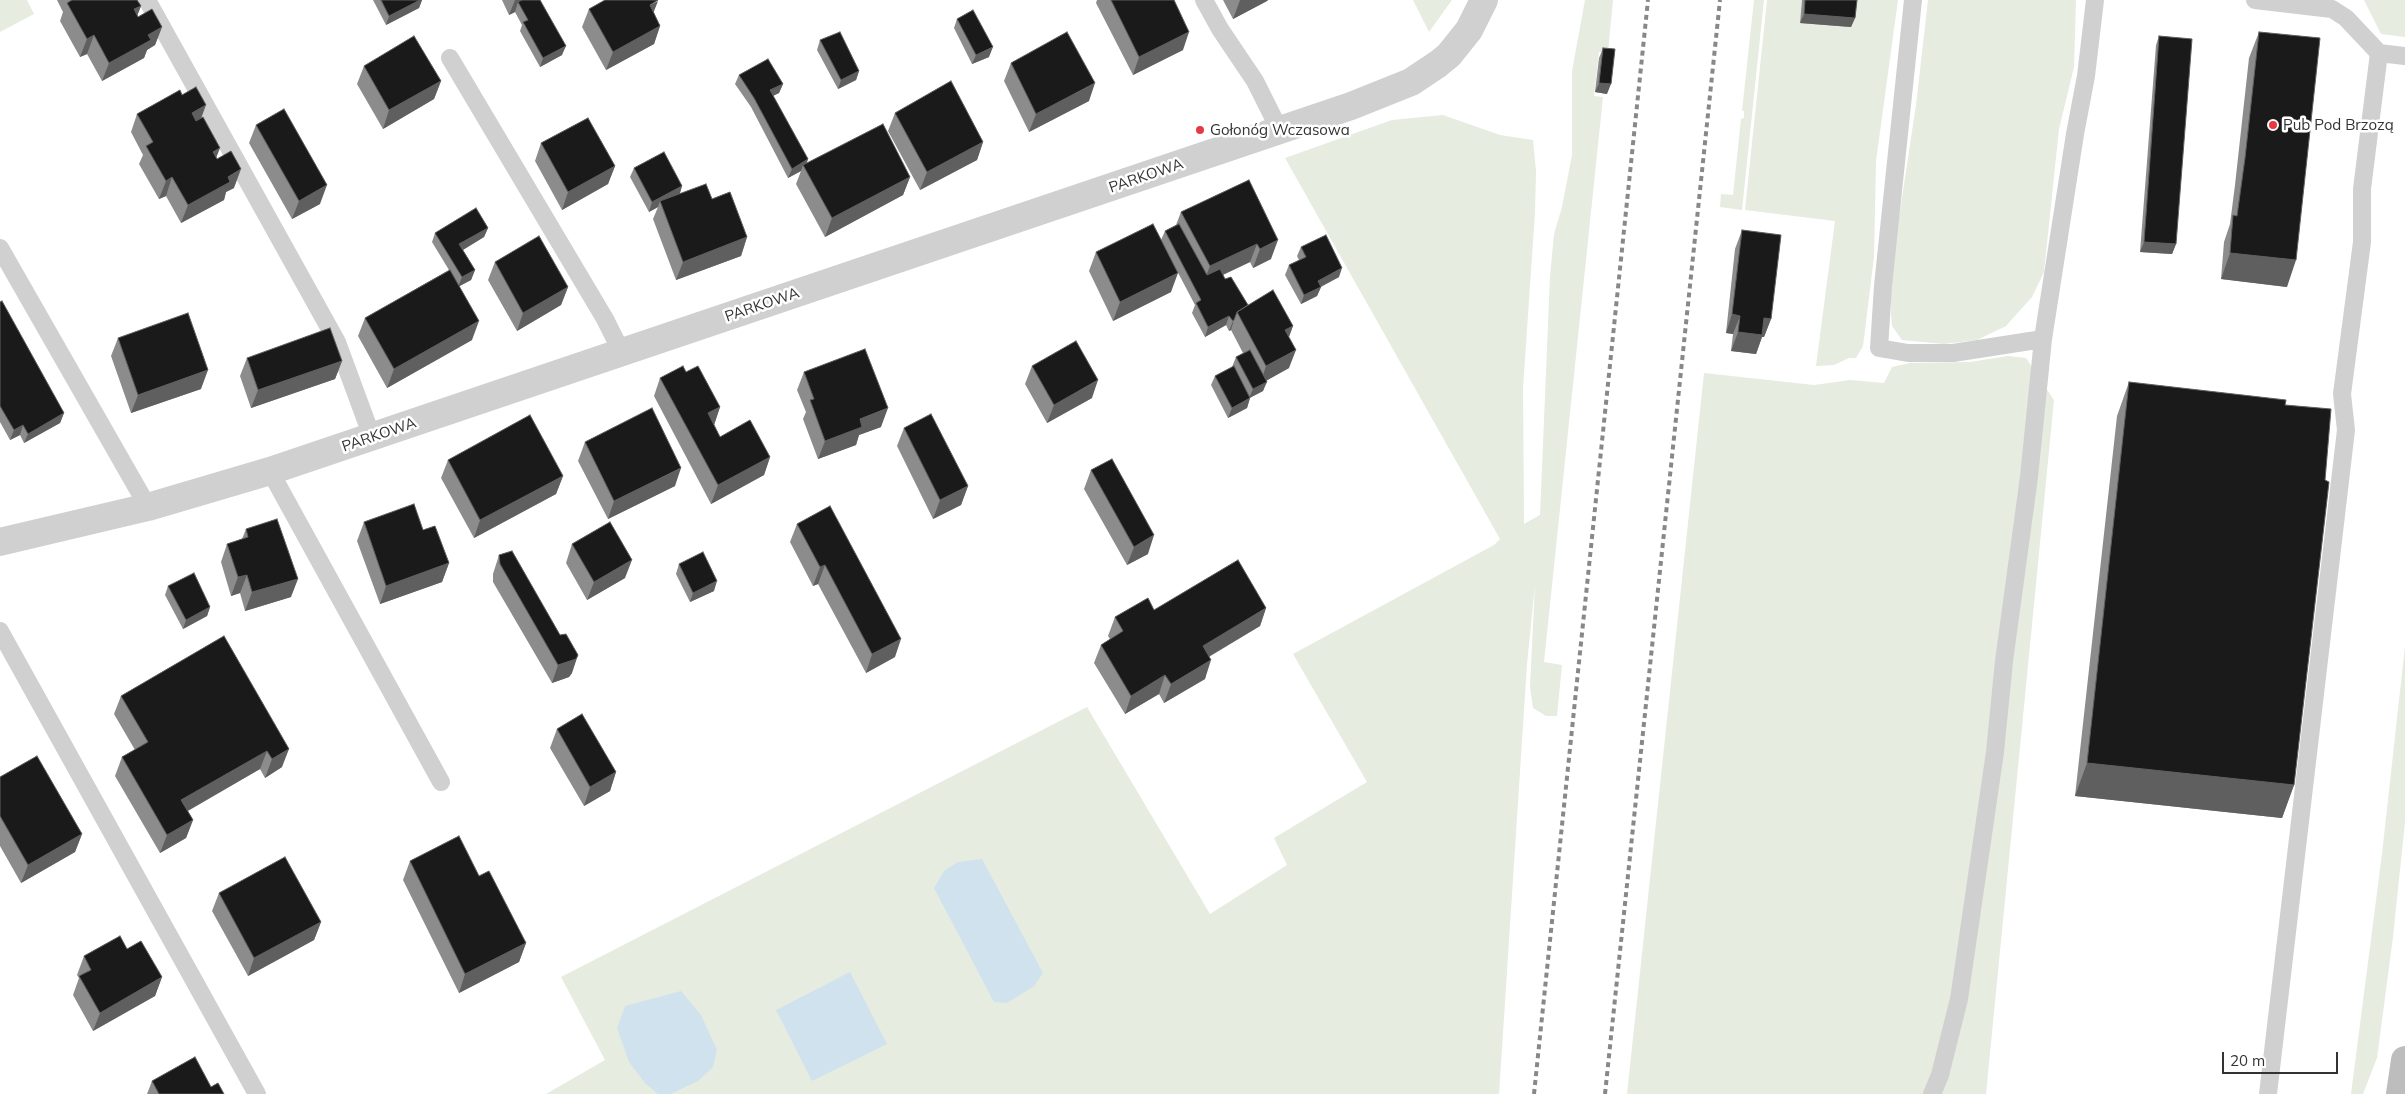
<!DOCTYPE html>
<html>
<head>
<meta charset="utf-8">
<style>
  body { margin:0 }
  #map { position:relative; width:2405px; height:1094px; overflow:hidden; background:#fff; font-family:Mulish,sans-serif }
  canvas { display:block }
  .scale { position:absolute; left:2222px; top:1052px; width:116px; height:22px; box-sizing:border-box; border:2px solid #333; border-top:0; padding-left:6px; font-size:15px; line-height:18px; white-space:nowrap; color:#333; -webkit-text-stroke:4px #fff; paint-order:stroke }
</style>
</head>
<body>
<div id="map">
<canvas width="2405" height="1094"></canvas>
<div class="scale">20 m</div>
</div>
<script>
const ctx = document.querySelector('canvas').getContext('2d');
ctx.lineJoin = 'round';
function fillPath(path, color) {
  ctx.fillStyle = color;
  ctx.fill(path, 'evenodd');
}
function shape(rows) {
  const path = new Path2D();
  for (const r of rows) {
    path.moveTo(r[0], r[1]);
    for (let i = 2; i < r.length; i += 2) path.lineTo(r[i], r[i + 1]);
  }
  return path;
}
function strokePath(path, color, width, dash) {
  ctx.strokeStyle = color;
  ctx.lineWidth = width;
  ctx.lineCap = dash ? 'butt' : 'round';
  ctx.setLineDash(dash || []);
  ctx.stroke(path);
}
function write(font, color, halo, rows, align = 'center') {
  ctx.font = font + ' Mulish,sans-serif';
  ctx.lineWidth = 5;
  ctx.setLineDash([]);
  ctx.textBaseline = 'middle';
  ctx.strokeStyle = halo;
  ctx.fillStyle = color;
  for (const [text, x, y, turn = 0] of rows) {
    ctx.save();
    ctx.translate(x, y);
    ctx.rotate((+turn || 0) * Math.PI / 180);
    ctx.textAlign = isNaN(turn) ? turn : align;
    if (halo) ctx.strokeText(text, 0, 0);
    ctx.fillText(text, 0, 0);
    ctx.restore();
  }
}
fillPath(shape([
  [0,0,27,0,34,14,0,32],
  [1413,0,1452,0,1429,32],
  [1585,0,1613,0,1608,52,1599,52,1594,96,1603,97,1544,662,1562,665,1557,716,1546,716,1533,708,1530,687,1535,584,1527,664,1499,1094,546,1094,605,1060,561,977,1087,707,1210,914,1287,865,1274,838,1367,782,1293,654,1494,545,1500,539,1285,158,1392,120,1443,115,1500,135,1533,140,1536,171,1535,213,1523,388,1524,524,1540,515,1550,277,1554,234,1562,207,1572,155,1572,71],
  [1754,0,1764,0,1742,210,1720,207,1721,194,1733,195,1741,119,1744,118,1744,111,1742,111],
  [1767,0,1802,0,1800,23,1854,0,1898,0,1876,161,1874,257,1863,346,1856,358,1849,358,1834,365,1816,366,1835,221,1745,210],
  [1928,0,2076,0,2074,67,2059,129,2044,272,2032,297,2006,326,1977,340,1944,344,1902,340,1892,326,1891,314,1890,277,1916,105],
  [2364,0,2405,0,2405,37,2381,34],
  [2008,356,2026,358,2054,400,1986,1094,1627,1094,1704,373,1814,385,1850,380,1884,383,1892,367,1910,363,1970,362],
  [2405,646,2405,822,2393,937,2377,1058,2363,1094,2351,1094,2382,854]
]), '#e6ecdf');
fillPath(shape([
  [982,859,1043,973,1034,986,1007,1003,994,1002,934,888,944,871,958,862],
  [850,972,887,1044,812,1081,776,1010],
  [681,991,701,1015,717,1050,713,1067,698,1081,670,1094,658,1094,645,1083,629,1062,617,1028,625,1006]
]), '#cfe2ee');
strokePath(shape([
  [147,0,337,342,372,437],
  [1204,0,1220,29,1255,81,1280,131],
  [1913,0,1883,286,1879,348,1908,353,1953,353,2043,339],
  [2255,0,2332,9,2346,18,2379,53],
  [450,58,605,319,622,353],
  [0,248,148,507],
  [270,471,441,782],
  [0,631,257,1094],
  [1932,1094,1940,1075,1959,999,1995,752,2004,661,2029,477,2043,339,2075,134,2086,76,2095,0],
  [2268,1094,2346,430,2342,394,2362,242,2362,189,2379,53,2405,56]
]), '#d0d0d0', 18);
strokePath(shape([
  [0,542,148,507,270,471,1351,106,1411,82,1438,64,1449,55,1469,30,1484,0]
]), '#d0d0d0', 28);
strokePath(shape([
  [2400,1094,2405,1060]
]), '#bdbdbd', 28);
strokePath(shape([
  [1534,1094,1648,0],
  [1605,1094,1720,0]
]), '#888', 4, [5, 4]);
fillPath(shape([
  [57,0,137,0,141,6,137,15,138,17,162,27,155,45,147,50,144,58,102,81,87,54,80,57,60,21,63,12],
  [373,0,422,0,419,8,386,25],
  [502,0,540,0,562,55,540,67,520,31,522,25,515,12,509,15],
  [1097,0,1174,0,1183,50,1133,75,1096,3],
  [1223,0,1268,0,1267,1,1233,19],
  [1802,0,1857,0,1855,18,1851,27,1800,23],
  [589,9,654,13,660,26,654,44,606,70,582,27],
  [957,19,989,57,972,64,954,28],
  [2259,32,2287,287,2221,279,2224,242,2230,224,2235,185,2249,58],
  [2159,36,2176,244,2172,254,2140,252,2156,45],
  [820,40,859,71,856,80,838,89,817,50],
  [1603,48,1607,94,1595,92,1599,58],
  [1011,63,1089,101,1029,132,1004,81],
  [364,66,441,81,434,99,383,129,357,84],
  [739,75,783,84,779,93,773,96,808,159,806,164,910,177,903,195,825,237,796,184,801,171,788,178,751,107,735,84],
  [182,95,201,118,216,157,234,188,226,192,224,200,181,223,166,196,159,199,139,164,143,155,131,132,137,114],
  [895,113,983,142,977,160,920,190,888,131],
  [256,125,320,204,292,219,249,143],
  [541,143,615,166,608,184,562,210,535,161],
  [634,168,682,186,680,193,712,199,747,237,741,256,676,280,653,219,658,207,649,212,630,177],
  [1249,180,1271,259,1253,268,1250,262,1223,275,1225,279,1248,305,1293,326,1289,337,1289,368,1266,381,1263,391,1250,398,1247,408,1228,418,1211,385,1215,376,1232,367,1236,357,1243,353,1231,330,1229,331,1226,325,1205,337,1192,313,1195,305,1165,248,1171,292,1113,321,1089,271,1096,252,1161,240,1165,231,1176,225,1181,212],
  [488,228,484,237,463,250,475,270,471,280,459,286,472,340,387,388,358,336,365,318,449,270,432,242,435,233],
  [1742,230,1771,319,1764,337,1762,337,1756,354,1731,351,1733,334,1726,333,1735,249],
  [1301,247,1339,277,1321,287,1317,296,1301,304,1285,275,1289,265,1299,260,1297,256],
  [495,262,568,287,561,305,517,331,488,280],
  [0,302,64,413,60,423,24,443,20,435,10,440,0,422],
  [118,338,201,389,131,413,111,356],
  [247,358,342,361,335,379,251,408,240,376],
  [1032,366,1092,398,1047,423,1025,384],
  [686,372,720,407,714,425,720,437,770,457,764,475,711,504,654,396,660,378],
  [804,372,881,427,859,435,856,445,818,459,803,419,806,412,797,390],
  [2129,382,2285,405,2294,785,2282,818,2075,796,2117,416],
  [904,428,968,486,961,505,933,519,897,446],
  [585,442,675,486,608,519,578,461],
  [448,460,563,476,556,494,474,538,441,478],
  [1091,470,1148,554,1127,565,1084,489],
  [364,522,423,530,449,563,442,582,380,604,357,541],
  [797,524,895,657,866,673,818,584,813,586,790,542],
  [246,529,291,597,245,611,240,593,231,596,221,562,227,544,242,539],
  [572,544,625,578,587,600,566,563],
  [499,555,560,635,572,673,569,677,552,683,493,582,493,574],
  [679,564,714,591,690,602,676,574],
  [168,586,210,607,207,616,183,629,165,595],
  [1266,608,1260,626,1209,657,1205,679,1164,703,1159,694,1125,714,1094,663,1101,645,1110,639,1108,636,1115,617,1154,610],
  [224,636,282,767,265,778,260,769,188,811,193,820,186,838,160,853,115,776,122,757,135,750,114,714,121,696],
  [557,729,616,772,610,791,584,806,550,748],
  [0,777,82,834,75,852,21,883,0,846],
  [410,861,479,876,526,943,519,962,459,993,403,880],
  [219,893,321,922,314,940,248,976,212,911],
  [127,949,162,977,155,996,93,1031,73,995,79,978,77,975,84,956],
  [152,1081,211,1087,224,1094,147,1094]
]), '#8c8c8c');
fillPath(shape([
  [420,0,422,0,419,8,386,25,389,16],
  [515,0,533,0,518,2,515,12,509,15],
  [1240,0,1268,0,1267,1,1233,19],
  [658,1,651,19,650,5],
  [141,6,134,24,134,9],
  [1804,14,1855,18,1851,27,1800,23],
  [660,26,654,44,606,70,613,52],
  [162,27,155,45,147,50,144,58,102,81,109,63,148,35],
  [1189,32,1183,50,1133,75,1139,57],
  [94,35,87,54,80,57,87,39],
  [566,46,562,55,540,67,543,58],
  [993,47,989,57,972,64,976,55],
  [859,71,856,80,838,89,841,80],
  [441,81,434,99,383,129,389,110],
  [1095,83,1089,101,1029,132,1036,114],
  [1599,83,1611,84,1607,94,1595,92],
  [783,84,779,93,766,99,770,90],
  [206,105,199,124,185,131,192,113],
  [983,142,977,160,920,190,927,172],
  [220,148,213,166,213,152],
  [808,159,805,168,803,165,801,171,788,178,792,169],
  [615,166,608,184,562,210,568,192],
  [241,169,234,188,226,192,224,200,181,223,188,205,228,177],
  [172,177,166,196,159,199,166,181],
  [910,177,903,195,825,237,832,218],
  [327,185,320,204,292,219,299,201],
  [682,186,679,196,660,201,658,207,649,212,652,202],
  [488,228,484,237,456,254,459,244],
  [747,237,741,256,676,280,683,262],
  [1278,240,1271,259,1253,268,1260,249],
  [2144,242,2176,244,2172,254,2140,252],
  [1257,244,1250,262,1203,284,1210,266],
  [2230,253,2296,260,2287,287,2221,279],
  [1342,268,1339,277,1316,289,1321,287,1317,296,1301,304,1304,295,1318,281],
  [475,270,471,280,458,287,462,277],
  [1178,273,1171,292,1113,321,1120,302],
  [568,287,561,305,517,331,523,313],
  [1732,314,1740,316,1733,334,1726,333],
  [1229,316,1226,325,1205,337,1208,327],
  [1764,318,1771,319,1764,337,1762,337,1756,354,1731,351,1738,332],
  [1234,320,1231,330,1229,331,1233,321],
  [479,321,472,340,387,388,394,369],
  [1293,326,1286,344,1285,330],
  [1296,350,1289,368,1260,384,1266,366],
  [342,361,335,379,251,408,258,390],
  [208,370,201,389,131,413,138,395],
  [1098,380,1092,398,1047,423,1054,405],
  [1267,382,1263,391,1249,398,1253,389],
  [1250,398,1247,408,1228,418,1232,408],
  [720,407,714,425,708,413],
  [888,408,881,427,859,435,856,445,818,459,825,441,860,419],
  [64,413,60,423,24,443,28,434],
  [23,425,20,435,10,440,14,430],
  [770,457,764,475,711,504,718,485],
  [681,468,675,486,608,519,614,501],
  [563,476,556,494,474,538,480,520],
  [968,486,961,505,933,519,940,500],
  [1154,535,1148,554,1127,565,1134,547],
  [632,560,625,578,587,600,594,582],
  [449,563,442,582,380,604,386,586],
  [825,565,818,584,813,586,820,567],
  [247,575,240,593,231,596,238,577],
  [298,579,291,597,245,611,252,592],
  [717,581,714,591,690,602,693,593],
  [210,607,207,616,183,629,186,620],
  [1266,608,1260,626,1196,664,1203,646],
  [901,639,895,657,866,673,872,654],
  [578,655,572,673,569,677,552,683,558,665],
  [1211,660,1205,679,1164,703,1171,684],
  [1165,675,1159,694,1125,714,1131,696],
  [289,749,282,767,265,778,272,759],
  [267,751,260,769,175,818,181,800],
  [2087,763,2294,785,2282,818,2075,796],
  [616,772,610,791,584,806,590,787],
  [193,820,186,838,160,853,167,835],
  [82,834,75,852,21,883,28,865],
  [321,922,314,940,248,976,254,958],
  [526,943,519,962,459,993,465,974],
  [162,977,155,996,93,1031,100,1013]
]), '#5f5f5f');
const building = shape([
  [72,0,137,0,141,6,134,9,138,17,152,9,162,27,148,35,151,40,109,63,94,35,87,39,67,3,72,0],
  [381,0,420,0,389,16,381,0],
  [522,0,540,0,566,46,543,58,523,22,528,20,518,2,522,0],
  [605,0,658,0,650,5,660,26,613,52,589,9,605,0],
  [1111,0,1174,0,1189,32,1139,57,1111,0],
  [1805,0,1857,0,1855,18,1804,14,1805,0],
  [973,10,993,47,976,55,957,19,973,10],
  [840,32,859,71,841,80,820,40,840,32],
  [1067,32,1095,83,1036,114,1011,63,1067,32],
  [2259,32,2320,38,2296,260,2230,253,2233,215,2237,216,2245,158,2259,32],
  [414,36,441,81,389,110,364,66,414,36],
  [2159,36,2192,39,2176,244,2144,242,2159,36],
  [1603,48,1615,49,1611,84,1599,83,1603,48],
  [768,59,783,84,770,90,808,159,792,169,754,98,739,75,768,59],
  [951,81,983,142,927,172,895,113,951,81],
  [196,87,206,105,192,113,196,121,203,117,220,148,213,152,217,159,231,151,241,169,228,177,230,182,188,205,172,177,166,181,146,146,153,142,137,114,180,90,182,95,196,87],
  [284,109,327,185,299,201,256,125,284,109],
  [588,118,615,166,568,192,541,143,588,118],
  [883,124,910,177,832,218,803,165,883,124],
  [664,152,682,186,652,202,634,168,664,152],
  [1249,180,1278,240,1260,249,1257,244,1210,266,1181,212,1249,180],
  [706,184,712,199,730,192,747,237,683,262,660,201,706,184],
  [476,208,488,228,459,244,475,270,462,277,435,233,476,208],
  [1153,224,1178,273,1120,302,1096,252,1153,224],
  [1179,224,1207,275,1220,269,1225,279,1231,277,1248,305,1237,312,1234,320,1233,321,1229,316,1208,327,1196,303,1201,300,1165,231,1179,224],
  [1742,230,1781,235,1771,319,1764,318,1762,335,1738,332,1740,316,1732,314,1742,230],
  [1326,235,1342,268,1318,281,1321,287,1304,295,1289,265,1306,257,1301,247,1326,235],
  [539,236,568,287,523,313,495,262,539,236],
  [450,270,479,321,394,369,365,318,450,270],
  [1273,290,1293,326,1285,330,1296,350,1266,366,1237,312,1273,290],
  [2,301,64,413,28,434,23,425,14,430,0,406,0,302,2,301],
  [188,313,208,370,138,395,118,338,188,313],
  [330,328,342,361,258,390,247,358,330,328],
  [1076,341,1098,380,1054,405,1032,366,1076,341],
  [865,349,888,408,860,419,862,427,825,441,810,400,814,399,804,372,865,349],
  [1250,350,1267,382,1253,389,1236,357,1250,350],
  [683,366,686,372,698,366,720,407,708,413,720,437,750,420,770,457,718,485,660,378,683,366],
  [1234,366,1250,398,1232,408,1215,376,1234,366],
  [2129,382,2286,400,2285,405,2331,409,2325,480,2329,482,2294,785,2087,763,2129,382],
  [652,408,681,468,614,501,585,442,652,408],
  [931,414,968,486,940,500,904,428,931,414],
  [530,415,563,476,480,520,448,460,530,415],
  [1112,459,1154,535,1134,547,1091,470,1112,459],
  [414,504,423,530,435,526,449,563,386,586,364,522,414,504],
  [830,506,901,639,872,654,825,565,820,567,797,524,830,506],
  [277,519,298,579,252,592,247,575,238,577,227,544,248,537,246,529,277,519],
  [610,522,632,560,594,582,572,544,610,522],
  [512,551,560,635,566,634,578,655,576,659,558,665,500,564,499,555,512,551],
  [703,552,717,581,693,593,679,564,703,552],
  [1238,560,1266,608,1203,646,1211,660,1171,684,1165,675,1131,696,1101,645,1123,631,1115,617,1148,598,1154,610,1238,560],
  [194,573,210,607,186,620,168,586,194,573],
  [224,636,289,749,272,759,267,751,181,800,193,820,167,835,122,757,148,742,121,696,224,636],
  [582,714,616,772,590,787,557,729,582,714],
  [37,756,82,834,28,865,0,816,0,777,37,756],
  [459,836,479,876,489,871,526,943,465,974,410,861,459,836],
  [285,857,321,922,254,958,219,893,285,857],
  [120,936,127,949,141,941,162,977,100,1013,79,976,91,970,84,956,120,936],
  [195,1057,211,1087,218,1083,224,1094,159,1094,152,1081,195,1057]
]);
fillPath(building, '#1a1a1a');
strokePath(building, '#5f5f5f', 1);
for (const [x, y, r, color] of [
  [2273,125,5,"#e63946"],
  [1200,130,5,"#e63946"]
]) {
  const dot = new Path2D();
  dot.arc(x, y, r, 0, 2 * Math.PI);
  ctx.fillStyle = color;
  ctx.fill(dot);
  strokePath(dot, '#fff', 2);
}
write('15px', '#333', '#fff', [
  ["Pub Pod Brzozą",2283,125],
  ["Gołonóg Wczasowa",1210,130]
], 'left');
write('15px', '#333', '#fff', [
  ["PARKOWA",1146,176,-19],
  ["PARKOWA",762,305,-19],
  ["PARKOWA",379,435,-19]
]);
</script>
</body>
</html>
